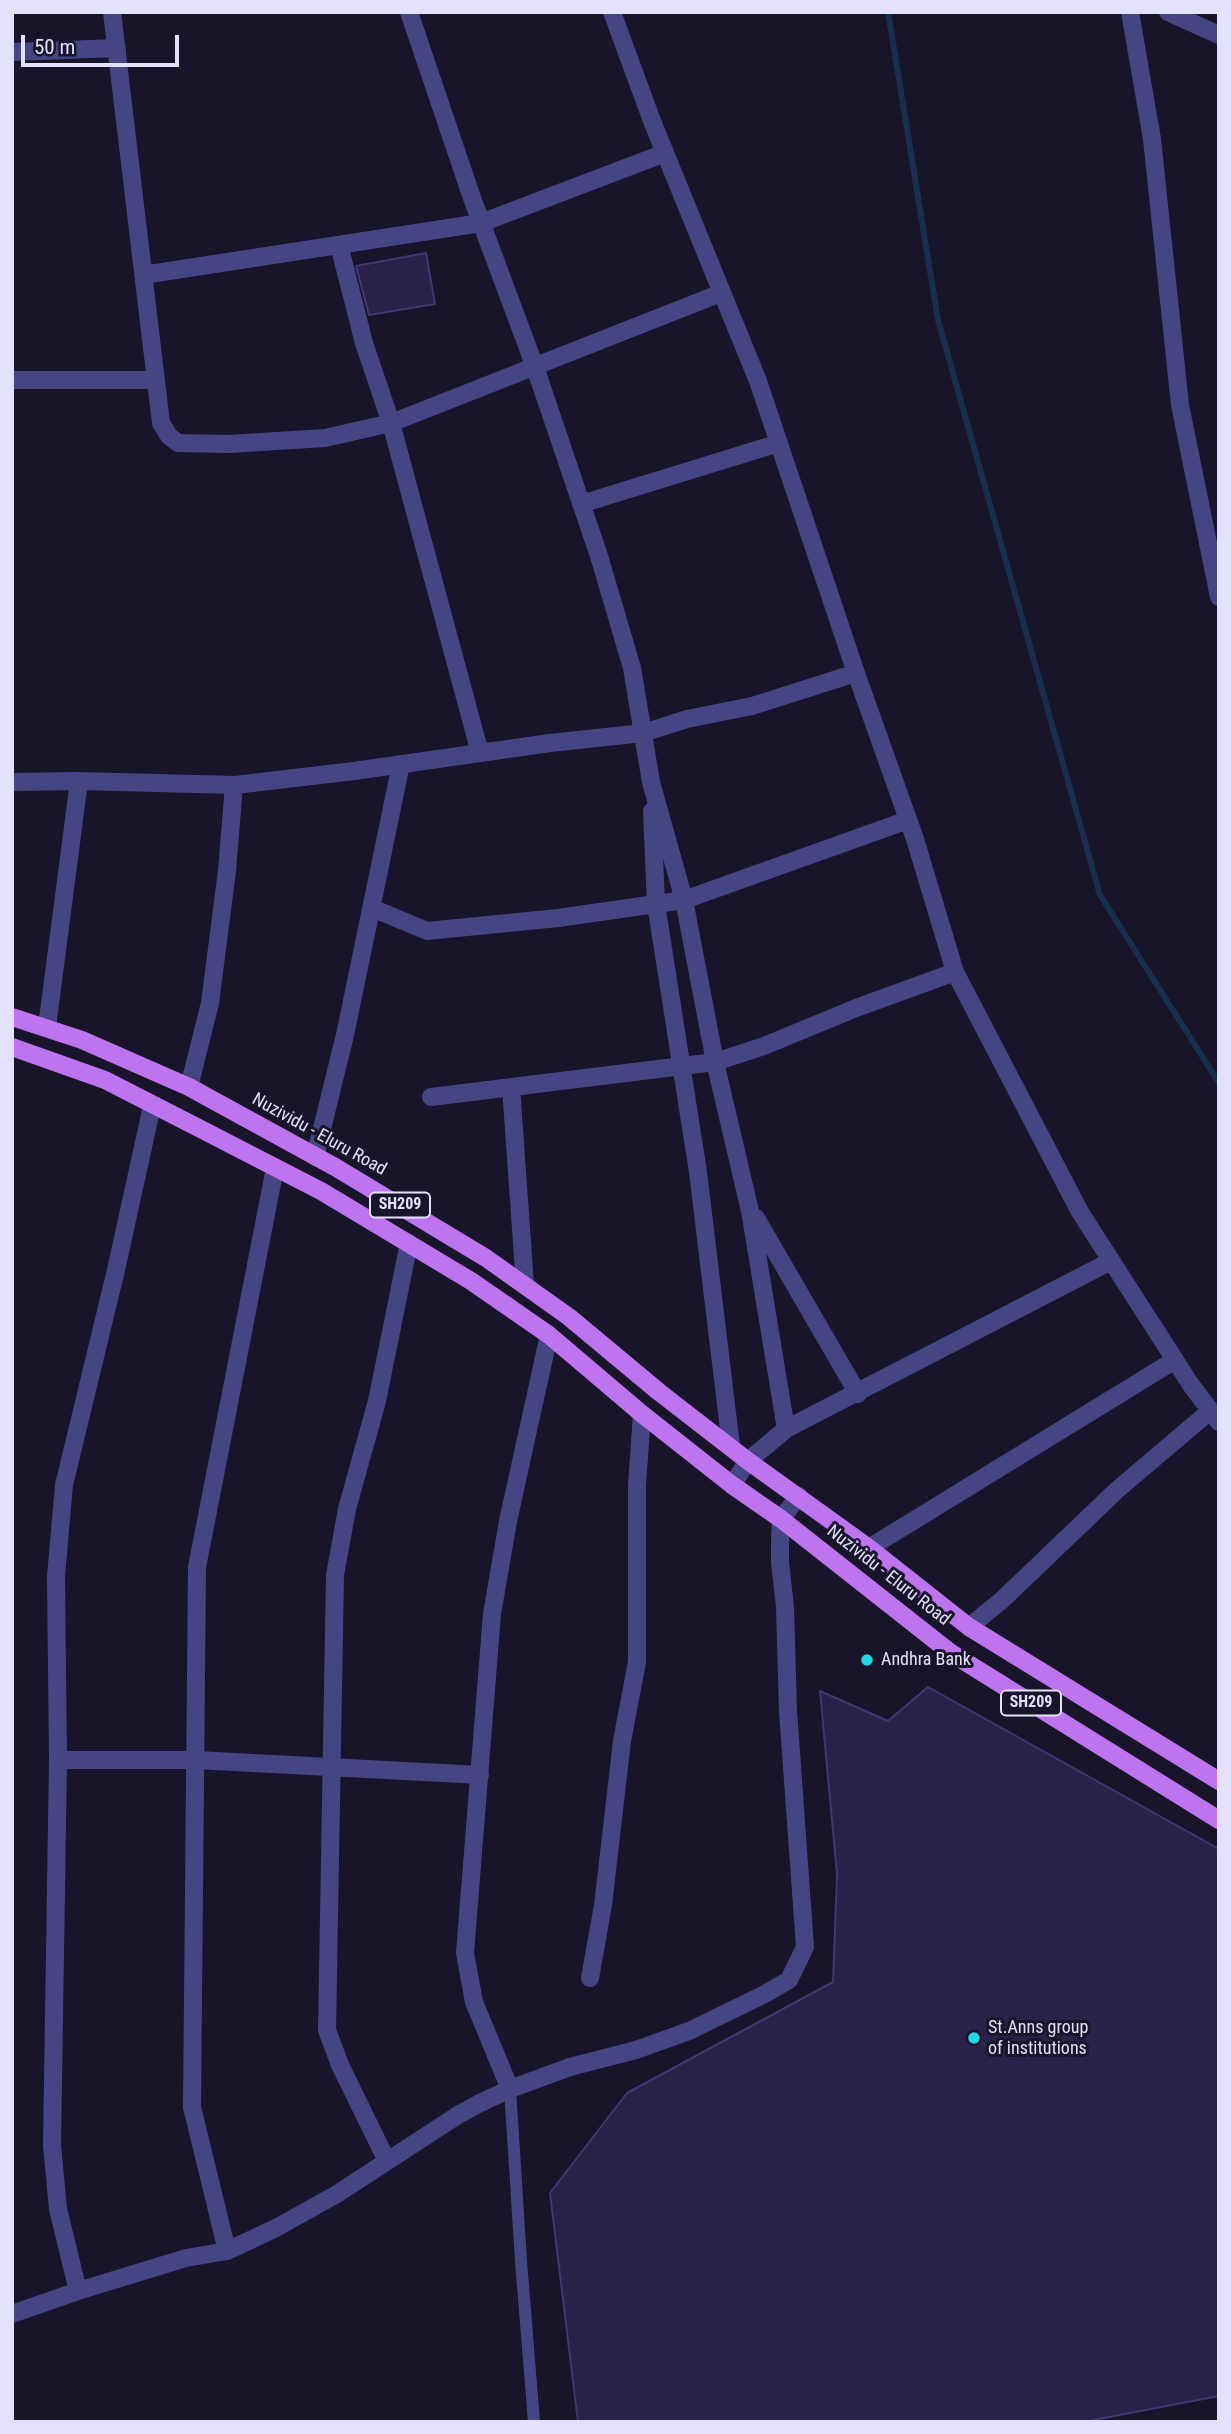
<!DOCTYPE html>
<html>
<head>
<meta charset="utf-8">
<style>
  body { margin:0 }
  #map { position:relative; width:1231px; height:2434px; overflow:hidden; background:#18142a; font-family:"Roboto Condensed",sans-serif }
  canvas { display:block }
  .frame { position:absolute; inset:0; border:14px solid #e3e1fc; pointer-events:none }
  .scale { position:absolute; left:21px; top:35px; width:158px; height:32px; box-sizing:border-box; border:4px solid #e3e1fc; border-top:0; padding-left:9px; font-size:21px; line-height:24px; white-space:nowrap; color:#e3e1fc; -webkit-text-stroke:5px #18142a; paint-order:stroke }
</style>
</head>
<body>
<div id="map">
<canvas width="1231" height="2434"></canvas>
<div class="frame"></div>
<div class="scale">50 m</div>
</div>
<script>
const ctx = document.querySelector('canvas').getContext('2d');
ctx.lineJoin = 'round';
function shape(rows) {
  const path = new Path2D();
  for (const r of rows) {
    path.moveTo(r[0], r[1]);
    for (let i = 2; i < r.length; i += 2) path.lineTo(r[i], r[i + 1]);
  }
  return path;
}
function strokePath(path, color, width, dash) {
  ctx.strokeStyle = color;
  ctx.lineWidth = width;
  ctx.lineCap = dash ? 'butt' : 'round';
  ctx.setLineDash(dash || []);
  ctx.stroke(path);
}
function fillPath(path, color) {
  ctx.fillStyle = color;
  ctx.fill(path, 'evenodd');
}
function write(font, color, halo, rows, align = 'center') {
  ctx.font = font + ' "Roboto Condensed",sans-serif';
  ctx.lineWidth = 6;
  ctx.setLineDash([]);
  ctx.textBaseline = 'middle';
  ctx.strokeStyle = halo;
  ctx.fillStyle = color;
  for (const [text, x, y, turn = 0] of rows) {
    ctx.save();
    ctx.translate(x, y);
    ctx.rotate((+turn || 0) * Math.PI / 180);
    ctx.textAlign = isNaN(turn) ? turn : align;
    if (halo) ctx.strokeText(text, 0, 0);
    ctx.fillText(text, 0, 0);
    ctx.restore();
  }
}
strokePath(shape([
  [888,12,938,320,1100,895,1219,1083]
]), '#182e4f', 6);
const building = shape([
  [426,253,435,304,369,315,356,266,426,253],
  [928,1687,1219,1849,1219,2396,1083,2422,578,2422,550,2193,627,2093,833,1982,837,1874,820,1691,888,1721,928,1687]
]);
fillPath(building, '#2a2249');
strokePath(building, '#423772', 2);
strokePath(shape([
  [510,2089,521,2261,534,2422]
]), '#464583', 12);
strokePath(shape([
  [112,12,161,423,169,436,178,443,229,444,325,438,391,423,721,293],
  [409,12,472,198,535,367,599,556,632,668,651,782,684,900,715,1062,750,1211,786,1429],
  [612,12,652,121,758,381,856,673,915,839,955,972,1080,1212,1191,1385,1219,1422],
  [1130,12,1152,139,1180,405,1219,597],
  [1168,12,1219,35],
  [12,52,117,48],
  [339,245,364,343,391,423,480,753],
  [143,275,481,223,665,153],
  [12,380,156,380],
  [581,504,779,443],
  [12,782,79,781,235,785,354,771,550,743,643,733,687,719,752,706,856,673],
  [652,811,656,904,698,1172,731,1446],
  [372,908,427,931,558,918,684,900,908,820],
  [47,1027,79,781],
  [189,1087,210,1003,227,871,234,785],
  [511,1087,525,1285],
  [431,1097,715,1062,764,1046,856,1008,955,972],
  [315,1157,345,1035,401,764],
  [756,1218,858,1394],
  [732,1485,748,1461,786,1429,1111,1261],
  [869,1548,1175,1360],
  [969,1627,1002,1600,1117,1490,1210,1411],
  [58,1760,197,1760,480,1775],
  [590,1978,603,1905,622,1741,637,1662,637,1485,642,1414],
  [510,2089,474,2002,465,1953,492,1614,508,1521,549,1335],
  [387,2161,340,2065,327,2030,335,1575,347,1509,377,1401,409,1243],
  [227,2251,192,2107,197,1567,275,1168],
  [78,2291,58,2209,52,2145,58,1760,56,1576,64,1485,116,1270,152,1106],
  [12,2314,78,2291,186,2258,227,2251,276,2228,337,2194,458,2115,480,2103,510,2089,570,2067,636,2050,689,2031,765,1994,789,1980,805,1947,788,1711,785,1607,780,1562,780,1538,781,1519,799,1496]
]), '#464583', 18);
strokePath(shape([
  [12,1017,82,1040,189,1087,335,1167,486,1258,569,1317,659,1392,748,1461,869,1548,969,1627,1219,1781],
  [12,1047,105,1080,189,1123,321,1191,471,1281,549,1335,642,1414,732,1485,781,1519,951,1653,1219,1820]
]), '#bf74ef', 18);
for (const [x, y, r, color] of [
  [867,1660,7,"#22d5e6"],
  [974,2038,7,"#22d5e6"]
]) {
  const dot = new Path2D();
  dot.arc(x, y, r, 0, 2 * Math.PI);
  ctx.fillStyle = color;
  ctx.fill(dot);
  strokePath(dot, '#18142a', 2.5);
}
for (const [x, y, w] of [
  [400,1205,60],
  [1031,1703,60]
]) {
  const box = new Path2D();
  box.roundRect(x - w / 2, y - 12.5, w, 25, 5);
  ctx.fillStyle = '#18142a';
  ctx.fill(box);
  strokePath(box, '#e3e1fc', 2);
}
write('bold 16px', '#e3e1fc', null, [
  ["SH209",400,1205],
  ["SH209",1031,1703]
]);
write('18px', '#e3e1fc', '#18142a', [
  ["Nuzividu - Eluru Road",319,1135,29],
  ["Nuzividu - Eluru Road",888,1576,38]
]);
write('18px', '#e3e1fc', '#18142a', [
  ["Andhra Bank",881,1660],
  ["St.Anns group",988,2028],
  ["of institutions",988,2049]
], 'left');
</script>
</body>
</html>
